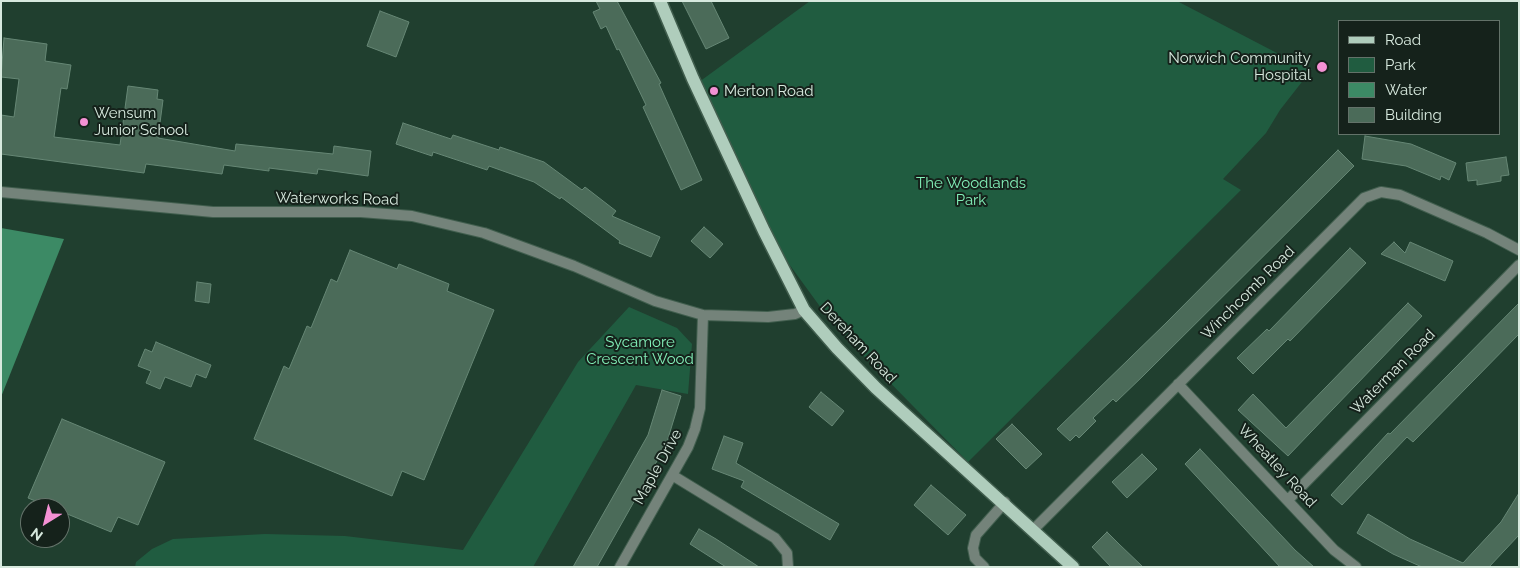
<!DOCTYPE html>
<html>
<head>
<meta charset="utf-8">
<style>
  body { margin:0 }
  #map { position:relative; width:1520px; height:568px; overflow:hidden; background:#203f2f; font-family:Raleway,sans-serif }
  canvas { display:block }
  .frame { position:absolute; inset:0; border:2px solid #d7e9de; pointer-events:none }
  .legend { position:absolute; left:1338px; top:20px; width:162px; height:115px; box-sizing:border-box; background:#15221b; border:1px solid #637269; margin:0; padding:6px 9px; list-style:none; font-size:15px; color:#d7e9de }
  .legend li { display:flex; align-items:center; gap:10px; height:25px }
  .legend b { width:25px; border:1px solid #637269 }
  .north { position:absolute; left:20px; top:498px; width:50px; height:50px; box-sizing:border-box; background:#15221b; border:1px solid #637269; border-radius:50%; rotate:216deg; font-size:14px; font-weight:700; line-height:20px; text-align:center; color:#d7e9de }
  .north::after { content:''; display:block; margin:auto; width:18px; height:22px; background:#f491d4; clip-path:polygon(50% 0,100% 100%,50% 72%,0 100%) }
</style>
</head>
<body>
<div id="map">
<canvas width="1520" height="568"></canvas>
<div class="frame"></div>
<ul class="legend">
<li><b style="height:6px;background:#afcdbc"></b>Road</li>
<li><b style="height:14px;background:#205c40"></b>Park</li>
<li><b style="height:14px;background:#3c8a65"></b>Water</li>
<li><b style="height:14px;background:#4b6b59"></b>Building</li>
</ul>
<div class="north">N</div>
</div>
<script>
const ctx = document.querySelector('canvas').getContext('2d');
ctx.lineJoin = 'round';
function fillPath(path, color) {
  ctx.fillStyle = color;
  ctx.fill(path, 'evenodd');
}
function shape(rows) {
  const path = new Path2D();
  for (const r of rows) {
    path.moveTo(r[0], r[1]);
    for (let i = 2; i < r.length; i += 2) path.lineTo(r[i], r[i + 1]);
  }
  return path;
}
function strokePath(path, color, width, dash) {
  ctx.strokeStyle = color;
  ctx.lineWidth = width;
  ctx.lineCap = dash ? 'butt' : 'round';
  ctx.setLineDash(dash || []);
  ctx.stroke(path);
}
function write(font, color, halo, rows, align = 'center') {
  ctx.font = font + ' Raleway,sans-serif';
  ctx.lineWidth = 4;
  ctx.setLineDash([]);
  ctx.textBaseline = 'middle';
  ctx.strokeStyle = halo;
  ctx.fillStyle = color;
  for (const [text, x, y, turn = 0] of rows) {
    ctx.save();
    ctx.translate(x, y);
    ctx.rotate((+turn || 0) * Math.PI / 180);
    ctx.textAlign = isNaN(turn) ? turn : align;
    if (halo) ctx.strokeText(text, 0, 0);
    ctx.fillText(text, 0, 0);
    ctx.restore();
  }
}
fillPath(shape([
  [810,1,1177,1,1298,64,1312,69,1280,110,1266,133,1223,179,1241,190,968,462,856,348,824,312,789,264,753,199,699,82],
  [629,307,677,328,692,344,688,394,636,385,533,567,135,567,136,562,152,549,173,539,265,534,345,536,463,550,578,362]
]), '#205c40');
fillPath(shape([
  [1,228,64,239,1,397]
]), '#3c8a65');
const building = shape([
  [596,1,617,1,661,83,659,84,702,180,681,190,643,107,646,105,619,49,617,50,606,26,601,29,593,12,600,9,596,1],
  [682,1,711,1,729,38,706,49,682,1],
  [380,11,409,22,396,57,367,46,380,11],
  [4,38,47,44,45,61,71,65,67,89,61,88,54,137,120,145,128,86,158,90,157,99,163,100,158,138,235,151,236,144,333,154,334,146,371,151,368,176,318,169,317,174,269,168,269,171,224,165,222,174,146,164,144,173,1,154,1,115,14,117,19,79,1,77,4,38],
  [403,123,451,139,453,135,499,150,500,147,544,162,582,190,585,187,616,211,612,216,660,237,651,257,619,243,620,241,561,197,560,199,534,182,489,166,487,170,433,152,432,156,396,144,403,123],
  [1365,136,1411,144,1456,163,1449,180,1441,176,1440,180,1406,166,1362,159,1365,136],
  [1338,150,1354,166,1144,375,1116,402,1113,399,1093,418,1096,421,1079,438,1076,435,1070,441,1057,429,1166,323,1338,150],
  [1506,157,1509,175,1501,176,1501,181,1477,185,1477,180,1468,181,1466,163,1506,157],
  [704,227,723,244,710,258,691,241,704,227],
  [1394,242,1405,253,1410,242,1453,261,1445,281,1381,254,1394,242],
  [1350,248,1366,263,1290,341,1288,339,1253,374,1237,358,1267,329,1269,331,1350,248],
  [350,250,397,269,399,264,449,284,447,291,494,310,424,480,402,471,392,496,254,439,284,366,289,369,307,326,311,328,331,279,337,282,350,250],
  [197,282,211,284,209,303,195,301,197,282],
  [1408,303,1422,316,1288,456,1238,410,1253,394,1286,428,1408,303],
  [1519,303,1519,334,1470,384,1413,442,1407,437,1342,505,1331,495,1388,433,1390,434,1519,303],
  [156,342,211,365,206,378,196,374,191,387,165,377,160,389,146,383,151,371,138,366,145,349,152,352,156,342],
  [662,390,681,396,666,445,597,567,573,567,648,435,662,390],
  [821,392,844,411,832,426,809,407,821,392],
  [62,419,165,462,138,525,118,517,111,532,60,511,60,508,53,508,28,498,62,419],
  [1012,424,1042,454,1026,469,996,439,1012,424],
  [724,436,743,443,736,463,839,524,830,540,741,487,744,481,712,469,724,436],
  [1200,449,1295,550,1314,567,1280,567,1185,464,1200,449],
  [1142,454,1157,469,1127,498,1112,482,1142,454],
  [931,485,966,515,948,535,914,505,931,485],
  [1519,493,1519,535,1489,567,1422,567,1393,554,1357,533,1368,514,1410,539,1463,563,1501,522,1519,493],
  [699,529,716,539,759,567,726,567,690,544,699,529],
  [1107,532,1119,544,1143,567,1111,567,1092,547,1107,532]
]);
fillPath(building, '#4b6b59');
strokePath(building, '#668775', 1);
const street = shape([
  [1,192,213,212,361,212,412,216,484,233,574,266,655,301,703,315,768,317,795,314,804,310],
  [1178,384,1334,550,1356,567],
  [672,475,775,538,787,553,788,567],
  [1288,500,1519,265],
  [1034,529,1364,198,1381,192,1400,195,1487,233,1519,250],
  [620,567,688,447,695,429,700,408,703,315],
  [984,567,975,558,973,548,976,535,1005,502]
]);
const primary = shape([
  [660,1,693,79,764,231,804,310,837,348,876,388,1073,567]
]);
strokePath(street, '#415e4e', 12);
strokePath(primary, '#415e4e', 15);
strokePath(street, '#74837a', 10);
strokePath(primary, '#afcdbc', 12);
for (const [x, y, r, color] of [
  [1322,67,6,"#f491d4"],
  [714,91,5,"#f491d4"],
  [84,122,5,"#f491d4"]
]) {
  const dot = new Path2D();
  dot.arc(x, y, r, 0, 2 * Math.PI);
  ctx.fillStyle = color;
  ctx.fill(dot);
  strokePath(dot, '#15221b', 2);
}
write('15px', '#d7e9de', '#15221b', [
  ["Norwich Community",1311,58,"right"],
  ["Hospital",1311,75,"right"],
  ["Merton Road",724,91],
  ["Wensum",94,113],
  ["Junior School",94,130]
], 'left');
write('15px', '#82eeb7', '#15221b', [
  ["The Woodlands",971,183],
  ["Park",971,200],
  ["Sycamore",640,342],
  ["Crescent Wood",640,359]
]);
write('15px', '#d7e9de', '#15221b', [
  ["Waterworks Road",337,199,1],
  ["Winchcomb Road",1248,293,-45],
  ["Dereham Road",858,343,47],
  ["Waterman Road",1393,372,-45],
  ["Wheatley Road",1277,466,47],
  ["Maple Drive",658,467,-61]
]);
</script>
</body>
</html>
